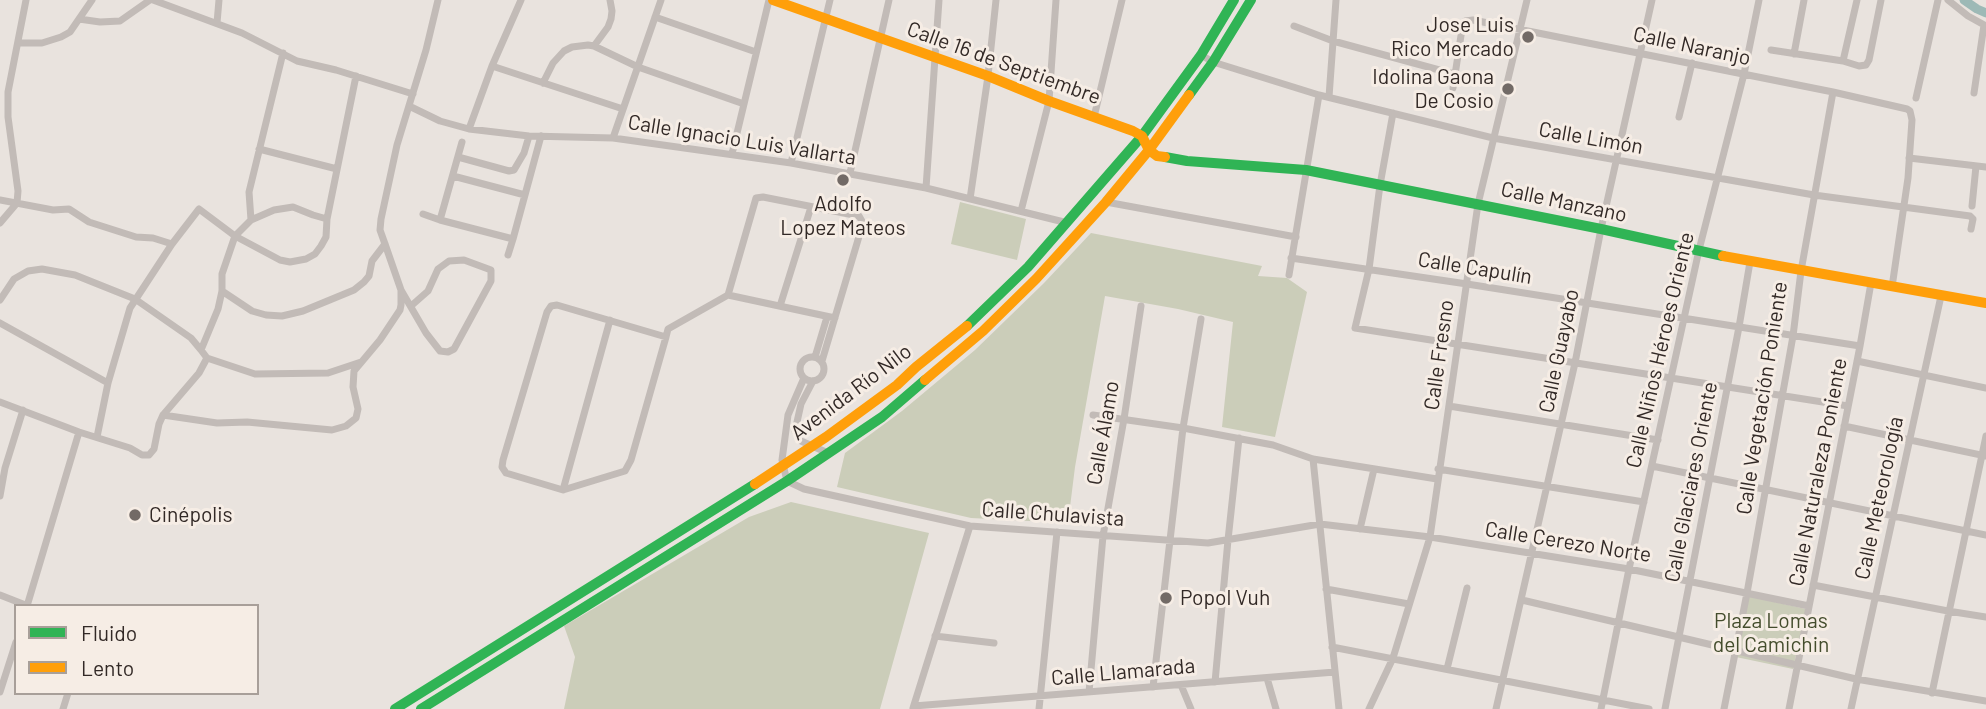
<!DOCTYPE html>
<html>
<head>
<meta charset="utf-8">
<style>
  body { margin:0 }
  #map { position:relative; width:1986px; height:709px; overflow:hidden; background:#e9e3de; font-family:Barlow,sans-serif }
  canvas { display:block }
  .legend { position:absolute; left:14px; top:604px; width:245px; height:91px; box-sizing:border-box; background:#f6ede5; border:2px solid #a89f99; margin:0; padding:9px 12px; list-style:none; font-size:21px; color:#322926 }
  .legend li { display:flex; align-items:center; gap:14px; height:35px }
  .legend b { width:35px; border:2px solid #a89f99 }
</style>
</head>
<body>
<div id="map">
<canvas width="1986" height="709"></canvas>
<ul class="legend">
<li><b style="height:9px;background:#30b455"></b>Fluido</li>
<li><b style="height:9px;background:#ff9f0a"></b>Lento</li>
</ul>
</div>
<script>
const ctx = document.querySelector('canvas').getContext('2d');
ctx.lineJoin = 'round';
function fillPath(path, color) {
  ctx.fillStyle = color;
  ctx.fill(path, 'evenodd');
}
function shape(rows) {
  const path = new Path2D();
  for (const r of rows) {
    if (r.length === 3) {
      path.moveTo(r[0] + r[2], r[1]);
      path.arc(r[0], r[1], r[2], 0, 2 * Math.PI);
      continue;
    }
    path.moveTo(r[0], r[1]);
    for (let i = 2; i < r.length; i += 2) path.lineTo(r[i], r[i + 1]);
  }
  return path;
}
function strokePath(path, color, width, dash) {
  ctx.strokeStyle = color;
  ctx.lineWidth = width;
  ctx.lineCap = dash ? 'butt' : 'round';
  ctx.setLineDash(dash || []);
  ctx.stroke(path);
}
function write(font, color, halo, rows, align = 'center') {
  ctx.font = font + ' Barlow,sans-serif';
  ctx.lineWidth = 6;
  ctx.setLineDash([]);
  ctx.textBaseline = 'middle';
  ctx.strokeStyle = halo;
  ctx.fillStyle = color;
  for (const [text, x, y, turn = 0] of rows) {
    ctx.save();
    ctx.translate(x, y);
    ctx.rotate((+turn || 0) * Math.PI / 180);
    ctx.textAlign = isNaN(turn) ? turn : align;
    if (halo) ctx.strokeText(text, 0, 0);
    ctx.fillText(text, 0, 0);
    ctx.restore();
  }
}
fillPath(shape([
  [960,202,1026,219,1017,260,951,244],
  [1091,233,1262,266,1258,276,1287,278,1307,292,1275,437,1222,427,1233,322,1178,309,1105,296,1075,467,1068,523,971,518,837,487,845,453,902,411,975,350,1044,283],
  [791,502,929,533,880,709,564,709,575,657,564,626,749,517],
  [1748,596,1806,609,1793,669,1736,657]
]), '#cbcdb9');
strokePath(shape([
  [1964,0,1977,9,1986,13]
]), '#9db9b6', 9);
strokePath(shape([
  [153,0,242,33,297,61,336,70,413,94],
  [1948,0,1968,16,1986,26],
  [655,17,756,52],
  [79,19,100,22,120,21,150,0],
  [217,23,219,0],
  [1294,26,1333,41,1454,74],
  [18,43,42,43,61,37,70,32,92,0],
  [594,46,608,27,611,19,612,11,610,0],
  [1771,50,1843,61,1859,66,1866,65,1869,60,1881,0],
  [1794,54,1804,0],
  [1201,55,1213,62,1319,95,1493,138,1814,195,1970,216,1973,219,1971,229],
  [1843,61,1857,0],
  [492,66,623,109],
  [543,83,553,63,564,51,572,47,588,45,594,46,638,67,744,104],
  [1453,88,1462,29,1465,21,1473,20,1833,92,1907,109,1910,111,1912,120,1908,178,1892,287],
  [1974,93,1984,25],
  [1329,97,1336,0],
  [1916,98,1938,0],
  [409,106,440,121,469,129,529,136,613,138,791,163,926,188,1068,223],
  [1393,113,1380,185,1369,269,1355,328,1848,406],
  [1094,117,1122,0],
  [1679,117,1692,63],
  [469,129,492,66,521,0],
  [613,138,661,0],
  [259,149,337,169],
  [732,154,769,0],
  [458,157,509,171,514,170,524,153,529,136],
  [1909,158,1986,167],
  [791,163,830,0],
  [850,173,889,0],
  [453,176,525,195],
  [926,188,939,0],
  [970,199,988,76,996,0],
  [0,200,53,210,69,209,89,222,136,237,153,238,172,244],
  [1106,202,1296,237],
  [1972,206,1976,166],
  [1021,211,1049,101,1056,0],
  [423,214,440,220,462,142],
  [251,220,249,192,283,53],
  [440,220,513,239,508,255],
  [0,223,17,203,18,191,8,117,8,92,26,0],
  [513,239,541,136],
  [1291,258,1467,284,1860,346],
  [1289,275,1319,95],
  [401,290,426,333,440,351,448,352,454,349,491,281,491,270,464,260,449,261,438,269,428,291,411,306],
  [222,291,252,311,266,315,282,316,303,311,354,290,364,282,369,276,372,261,385,244],
  [728,295,756,198,763,197,859,216,863,223,822,361],
  [0,300,14,279,28,271,42,269,75,275,135,299,191,338,201,350],
  [780,306,811,207],
  [0,323,108,383],
  [666,337,557,305,551,306,547,312,503,460,502,467,506,473,563,490,625,471,631,460,666,337,668,329,728,295,835,318],
  [812,369,12],
  [815,357,827,317],
  [207,358,255,374,328,373,361,362],
  [1857,361,1986,388],
  [804,378,788,415,782,460,787,481,804,489,970,526,1208,543,1320,524,1430,537,1629,569,1809,606],
  [813,381,801,404,795,431,801,441,828,453],
  [0,402,79,432,130,448,142,455,149,455,154,449,159,424,163,415,199,373,207,358,201,350,218,309,222,291,222,274,235,236,251,220,274,210,293,207,313,215,327,219],
  [1449,406,1658,440],
  [163,415,217,423,247,422,332,430,346,426,356,418,358,409,353,387,354,371,380,340,400,310,401,305,401,290,385,244,380,230,381,219,397,145,426,50,438,0],
  [1093,415,1183,428,1273,445,1313,459,1437,479],
  [1844,426,1986,456],
  [97,437,108,383,130,308,172,244,199,209,235,236,280,260,290,262,306,259,315,254,321,246,326,237,327,219,356,76],
  [1313,459,1339,709],
  [1652,466,1986,535],
  [1438,469,1644,502],
  [563,490,610,320],
  [0,496,5,468,23,410],
  [1360,529,1374,469],
  [1813,585,1948,611,1986,617],
  [1326,589,1409,604],
  [0,595,28,606],
  [1522,600,1856,679,1986,701],
  [27,606,79,432],
  [935,636,994,643],
  [1332,647,1649,709],
  [1447,669,1467,588],
  [1267,678,1276,709],
  [1215,682,1228,540,1239,438],
  [1181,685,1191,709],
  [1153,687,1183,428,1201,319],
  [0,692,16,642],
  [1089,692,1103,536,1124,419,1141,306],
  [1932,693,1986,436],
  [914,706,1335,672],
  [913,708,970,526],
  [63,709,68,693],
  [1039,709,1057,532],
  [1369,709,1393,658,1430,537,1478,204,1527,0],
  [1496,709,1575,363,1601,229,1652,0],
  [1601,709,1629,569,1699,250,1744,74,1759,0],
  [1665,709,1739,327,1750,262],
  [1724,709,1747,593,1793,336,1801,271,1833,92],
  [1789,709,1860,346,1871,283],
  [1851,709,1941,296]
]), '#c2bbb7', 7);
strokePath(shape([
  [1189,95,1213,62,1251,0],
  [1165,157,1187,161,1306,170,1601,229,1723,256],
  [967,326,1028,267,1142,136,1201,55,1234,0],
  [395,709,755,484],
  [421,709,787,481,882,417,925,380]
]), '#30b455', 10);
strokePath(shape([
  [773,0,988,76,1049,101,1133,131,1142,136,1149,150,1157,156,1165,157],
  [1723,256,1986,303],
  [925,380,983,331,1036,279,1106,202,1149,150,1189,95],
  [755,484,826,437,897,385,916,367,967,326]
]), '#ff9f0a', 10);
for (const [x, y, r, color] of [
  [1528,37,7,"#726a66"],
  [1508,89,7,"#726a66"],
  [843,180,7,"#726a66"],
  [135,515,7,"#726a66"],
  [1166,598,7,"#726a66"]
]) {
  const dot = new Path2D();
  dot.arc(x, y, r, 0, 2 * Math.PI);
  ctx.fillStyle = color;
  ctx.fill(dot);
  strokePath(dot, '#f6ede5', 2.5);
}
write('21px', '#322926', '#f6ede5', [
  ["Jose Luis",1514,25],
  ["Rico Mercado",1514,49],
  ["Idolina Gaona",1494,77],
  ["De Cosio",1494,101],
  ["Adolfo",843,204,"center"],
  ["Lopez Mateos",843,228,"center"],
  ["Cinépolis",149,515,"left"],
  ["Popol Vuh",1180,598,"left"]
], 'right');
write('21px', '#322926', '#f6ede5', [
  ["Calle Naranjo",1692,46,12],
  ["Calle 16 de Septiembre",1004,63,20],
  ["Calle Limón",1591,138,10],
  ["Calle Ignacio Luis Vallarta",742,140,9],
  ["Calle Manzano",1564,202,12],
  ["Calle Capulín",1475,268,9],
  ["Calle Niños Héroes Oriente",1660,350,-77],
  ["Calle Guayabo",1559,351,-78],
  ["Calle Fresno",1439,355,-82],
  ["Avenida Río Nilo",851,392,-37],
  ["Calle Vegetación Poniente",1762,398,-81],
  ["Calle Álamo",1103,433,-80],
  ["Calle Naturaleza Poniente",1818,472,-79],
  ["Calle Glaciares Oriente",1691,482,-79],
  ["Calle Meteorología",1879,498,-78],
  ["Calle Chulavista",1053,514,4],
  ["Calle Cerezo Norte",1568,542,9],
  ["Calle Llamarada",1123,672,-5]
]);
write('21px', '#444d2d', '#f6ede5', [
  ["Plaza Lomas",1771,621],
  ["del Camichin",1771,645]
]);
</script>
</body>
</html>
